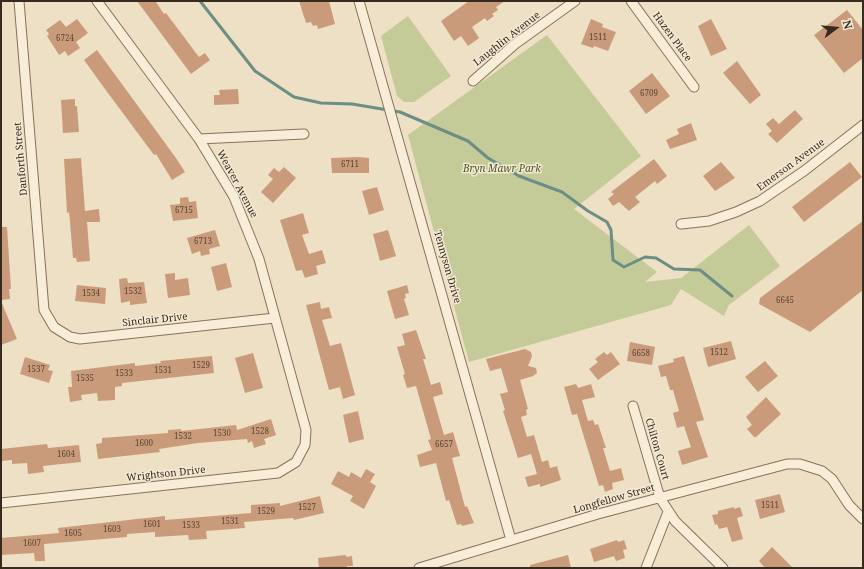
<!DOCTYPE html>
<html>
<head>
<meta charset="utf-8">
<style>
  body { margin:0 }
  #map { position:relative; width:864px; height:569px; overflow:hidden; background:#ede0c4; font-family:"Noto Serif",serif }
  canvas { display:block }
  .frame { position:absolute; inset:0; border:2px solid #372a1e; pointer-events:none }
  .north { position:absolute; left:816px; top:8px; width:40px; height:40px; -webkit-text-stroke:3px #f4ead3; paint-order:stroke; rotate:74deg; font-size:11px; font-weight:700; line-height:16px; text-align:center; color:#372a1e }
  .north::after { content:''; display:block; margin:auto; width:14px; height:18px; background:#372a1e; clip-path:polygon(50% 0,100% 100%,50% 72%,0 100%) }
</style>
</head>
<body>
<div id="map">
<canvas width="864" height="569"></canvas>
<div class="frame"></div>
<div class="north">N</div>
</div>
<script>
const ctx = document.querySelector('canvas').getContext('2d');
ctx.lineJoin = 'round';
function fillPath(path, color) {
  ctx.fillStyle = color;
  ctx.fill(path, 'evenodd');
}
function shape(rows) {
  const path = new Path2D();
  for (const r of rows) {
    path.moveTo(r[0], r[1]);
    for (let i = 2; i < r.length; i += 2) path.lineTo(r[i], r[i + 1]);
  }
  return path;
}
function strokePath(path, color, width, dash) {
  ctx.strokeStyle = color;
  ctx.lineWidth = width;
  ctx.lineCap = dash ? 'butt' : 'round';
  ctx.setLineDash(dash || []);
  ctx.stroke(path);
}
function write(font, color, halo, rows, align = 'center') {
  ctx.font = font + ' "Noto Serif",serif';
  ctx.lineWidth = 3;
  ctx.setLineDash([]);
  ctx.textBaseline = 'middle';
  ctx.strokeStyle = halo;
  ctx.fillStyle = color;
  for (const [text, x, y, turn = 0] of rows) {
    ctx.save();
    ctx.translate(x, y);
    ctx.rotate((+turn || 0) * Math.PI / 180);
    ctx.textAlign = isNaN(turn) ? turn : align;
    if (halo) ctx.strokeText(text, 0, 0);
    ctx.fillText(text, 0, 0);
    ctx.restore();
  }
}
fillPath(shape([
  [408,16,451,76,414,102,404,102,397,96,381,36],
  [547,35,641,156,574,209,657,272,645,282,681,278,749,225,780,266,729,305,724,316,681,289,671,305,469,362,408,135]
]), '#c5cb98');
strokePath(shape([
  [200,1,255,71,294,97,321,103,352,104,400,112,468,141,488,158,519,176,562,192,588,211,607,222,611,230,613,260,624,267,645,257,656,258,674,269,700,270,732,296]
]), '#6d8e85', 3);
fillPath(shape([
  [137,1,157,1,156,2,164,14,166,13,199,57,205,53,210,60,191,74],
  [299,1,329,1,335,24,318,29,317,25,313,26,311,22,306,23],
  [469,1,505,1,496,7,498,10,492,14,494,16,487,21,485,18,472,27,479,38,468,46,461,36,454,41,441,21],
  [847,10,863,30,863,58,844,73,814,35],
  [77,19,88,33,76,42,80,48,68,56,65,51,59,55,47,36,49,34,46,30,60,20,66,27],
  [591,19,603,24,602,27,616,32,608,51,594,46,593,48,581,44],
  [711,19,727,49,711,56,698,26],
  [97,50,176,158,185,172,172,180,156,154,154,155,105,89,84,60],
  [737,61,761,95,750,104,723,73],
  [652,73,670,96,646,114,629,91],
  [238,89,239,104,214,105,214,95,220,95,219,90],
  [75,99,75,106,77,106,79,132,63,133,61,100],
  [795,110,803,119,777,143,768,134,772,131,766,124,773,118,779,124],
  [691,123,697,140,670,149,666,140,679,134,677,129],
  [358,157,369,158,369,173,332,173,331,158],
  [81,158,85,211,99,209,100,222,87,222,90,261,77,262,76,258,73,258,70,222,69,212,67,213,64,159],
  [654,159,667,176,657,184,655,181,635,197,640,202,629,211,619,202,613,206,608,199,614,194,611,192],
  [721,162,735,178,715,191,703,176],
  [850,162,862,177,804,222,792,207],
  [284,167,296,178,273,203,261,192,273,179,268,175,274,168,279,172],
  [377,187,384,210,369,215,362,191],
  [188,197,189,202,196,201,198,218,173,221,170,205,180,204,180,198],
  [303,213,309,233,302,235,309,254,322,250,326,263,316,266,318,274,305,278,302,270,296,271,280,220],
  [863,221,863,290,810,332,759,304,760,298],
  [1,227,7,227,11,289,9,289,10,299,1,300],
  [215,230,220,246,209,249,210,254,201,256,200,251,192,254,187,238],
  [388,230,396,256,380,261,373,234],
  [226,263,232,287,217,291,211,267],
  [175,273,175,280,188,278,190,295,168,298,165,274],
  [127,278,128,283,144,282,147,303,130,305,130,301,121,303,119,279],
  [77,285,106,288,105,304,75,301],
  [407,285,409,293,405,294,406,298,404,299,409,315,395,319,387,291],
  [1,301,17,339,1,345],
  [320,302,321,309,329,307,332,318,322,320,330,346,341,343,355,395,343,399,340,387,329,390,306,305],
  [416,330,426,359,423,359,431,385,440,382,443,394,433,397,444,435,453,432,460,456,452,458,465,507,467,506,474,523,462,526,461,524,457,525,449,500,446,501,436,463,420,467,417,455,432,450,428,440,431,439,416,386,407,388,403,375,405,374,397,347,405,345,402,334],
  [731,341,736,359,708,367,703,348],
  [630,342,655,347,652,365,627,361],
  [525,349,531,352,532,356,528,366,536,368,537,373,533,376,520,380,528,409,526,410,527,415,521,417,527,437,534,435,542,462,548,460,550,468,557,466,561,480,540,487,540,484,528,487,525,477,537,474,531,454,518,458,503,411,505,410,500,394,508,392,501,368,490,371,486,359],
  [604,352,607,355,611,352,620,364,598,380,589,369,598,362,595,359],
  [253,353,263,388,245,393,235,358],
  [212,356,214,373,122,383,122,386,115,387,115,400,98,401,97,393,81,395,82,400,70,402,68,387,72,387,71,371,135,363,135,366,161,363,160,361],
  [684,356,704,420,696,422,708,457,682,465,678,451,691,447,684,426,677,428,673,413,679,411,673,390,670,390,666,376,661,377,658,366,674,362,673,359],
  [25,357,50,365,48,370,53,371,49,383,20,374],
  [765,361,778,376,758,392,745,377],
  [576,384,578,388,591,384,595,397,582,400,588,421,593,420,595,425,598,424,606,448,603,448,610,471,621,468,624,480,612,483,613,489,605,492,603,485,599,486,577,414,572,415,564,387],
  [766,397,781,414,756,437,754,437,747,429,752,425,746,417],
  [358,411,364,439,349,443,343,415],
  [271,419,276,435,264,439,266,444,254,448,252,441,248,443,247,439,198,443,159,449,160,452,98,459,96,444,102,443,102,438,168,433,168,430,181,429,181,431,236,425,237,430],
  [47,444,48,448,79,445,81,462,43,466,44,472,28,474,27,463,12,464,12,460,1,461,1,449],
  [366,469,375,474,370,482,376,486,364,509,350,501,353,496,331,484,338,471,349,477,351,472,361,478],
  [780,494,785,512,760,519,755,500],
  [320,496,324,513,294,520,293,518,244,522,245,528,206,531,207,539,189,540,188,535,155,537,155,532,127,534,127,537,44,544,45,561,35,561,34,553,1,555,1,538,59,533,58,528,137,519,165,516,165,520,251,513,251,505,280,503,280,506],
  [734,507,734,509,740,507,743,516,737,518,743,539,732,542,727,527,719,529,717,524,715,525,712,515,718,514,718,511],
  [617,540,618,542,624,540,627,549,623,550,625,558,616,561,614,556,594,562,590,549],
  [772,547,793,568,765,568,759,561],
  [346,555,346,557,352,556,353,566,347,566,347,568,319,568,318,558],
  [568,555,571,568,530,568,530,565]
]), '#ca9b7b');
const minor = shape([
  [19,1,44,310,54,327,70,337,80,339,275,318],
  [359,1,511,540],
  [631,1,694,87],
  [473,81,515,44,575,1],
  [199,139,304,134],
  [681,224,709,221,736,212,760,201,804,171,863,125],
  [633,406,660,498,675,521,723,568],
  [1,503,278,473,296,462,305,445,306,430,259,259,234,197,199,139,97,1],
  [419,568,598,514,787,464,800,464,822,471,832,479,849,505,863,519],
  [646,568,668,512]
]);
strokePath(minor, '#87725b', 11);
strokePath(minor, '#f8eed7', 9);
write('8px', '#5c4635', null, [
  ["1511",598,38],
  ["6724",65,39],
  ["6709",649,94],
  ["6711",350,165],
  ["6715",184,211],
  ["6713",203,242],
  ["1532",133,292],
  ["1534",91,294],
  ["6645",785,301],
  ["1512",719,353],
  ["6658",641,354],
  ["1529",201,366],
  ["1537",36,370],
  ["1531",163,371],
  ["1533",124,374],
  ["1535",85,379],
  ["1528",260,432],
  ["1530",222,434],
  ["1532",183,437],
  ["1600",144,444],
  ["6657",444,445],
  ["1604",66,455],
  ["1511",770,506],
  ["1527",307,508],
  ["1529",266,512],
  ["1531",230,522],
  ["1601",152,525],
  ["1533",191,526],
  ["1603",112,530],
  ["1605",73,534],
  ["1607",32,544]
]);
write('10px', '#372a1e', '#f4ead3', [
  ["Hazen Place",672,37,54],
  ["Laughlin Avenue",507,39,-38],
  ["Danforth Street",21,159,-95],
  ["Emerson Avenue",791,165,-36],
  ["Weaver Avenue",237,184,62],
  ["Tennyson Drive",447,267,74],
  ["Sinclair Drive",155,320,-6],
  ["Chilton Court",657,449,74],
  ["Wrightson Drive",166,474,-6],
  ["Longfellow Street",614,499,-16]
]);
write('italic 10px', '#485326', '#f4ead3', [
  ["Bryn Mawr Park",502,169]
]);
</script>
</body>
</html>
